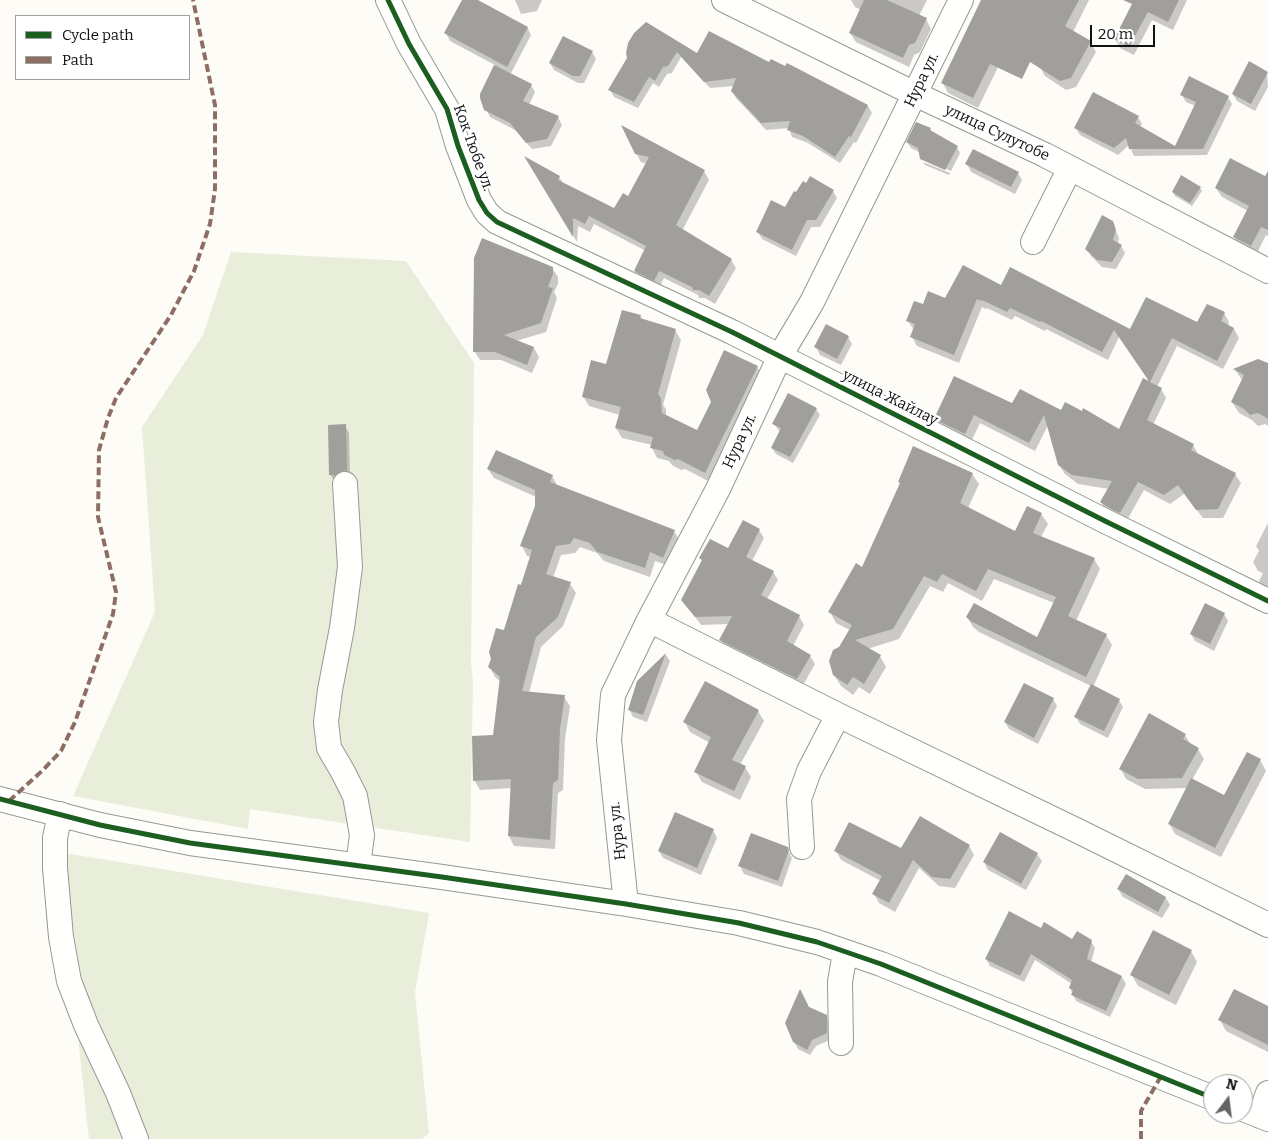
<!DOCTYPE html>
<html>
<head>
<meta charset="utf-8">
<style>
  body { margin:0 }
  #map { position:relative; width:1268px; height:1139px; overflow:hidden; background:#fdfcf7; font-family:Bitter,serif }
  canvas { display:block }
  .legend { position:absolute; left:15px; top:15px; width:175px; height:65px; box-sizing:border-box; background:#fff; border:1px solid #a0a0a0; margin:0; padding:6px 9px; list-style:none; font-size:15px; color:#111 }
  .legend li { display:flex; align-items:center; gap:10px; height:25px }
  .legend b { width:25px; border:1px solid #a0a0a0 }
  .north { position:absolute; left:1203px; top:1074px; width:50px; height:50px; box-sizing:border-box; background:#fff; border:1px solid #a0a0a0; border-radius:50%; rotate:15deg; font-size:14px; font-weight:700; line-height:20px; text-align:center; color:#111 }
  .north::after { content:''; display:block; margin:auto; width:18px; height:22px; background:#646362; clip-path:polygon(50% 0,100% 100%,50% 72%,0 100%) }
  .scale { position:absolute; left:1090px; top:25px; width:65px; height:22px; box-sizing:border-box; border:2px solid #111; border-top:0; padding-left:6px; font-size:15px; line-height:18px; white-space:nowrap; color:#111; -webkit-text-stroke:4px #fff; paint-order:stroke }
</style>
</head>
<body>
<div id="map">
<canvas width="1268" height="1139"></canvas>
<ul class="legend">
<li><b style="height:6px;background:#1b5e20"></b>Cycle path</li>
<li><b style="height:6px;background:#8d6e63"></b>Path</li>
</ul>
<div class="north">N</div>
<div class="scale">20 m</div>
</div>
<script>
const ctx = document.querySelector('canvas').getContext('2d');
ctx.lineJoin = 'round';
function fillPath(path, color) {
  ctx.fillStyle = color;
  ctx.fill(path, 'evenodd');
}
function shape(rows) {
  const path = new Path2D();
  for (const r of rows) {
    path.moveTo(r[0], r[1]);
    for (let i = 2; i < r.length; i += 2) path.lineTo(r[i], r[i + 1]);
  }
  return path;
}
function strokePath(path, color, width, dash) {
  ctx.strokeStyle = color;
  ctx.lineWidth = width;
  ctx.lineCap = dash ? 'butt' : 'round';
  ctx.setLineDash(dash || []);
  ctx.stroke(path);
}
function write(font, color, halo, rows, align = 'center') {
  ctx.font = font + ' Bitter,serif';
  ctx.lineWidth = 5;
  ctx.setLineDash([]);
  ctx.textBaseline = 'middle';
  ctx.strokeStyle = halo;
  ctx.fillStyle = color;
  for (const [text, x, y, turn = 0] of rows) {
    ctx.save();
    ctx.translate(x, y);
    ctx.rotate((+turn || 0) * Math.PI / 180);
    ctx.textAlign = isNaN(turn) ? turn : align;
    if (halo) ctx.strokeText(text, 0, 0);
    ctx.fillText(text, 0, 0);
    ctx.restore();
  }
}
fillPath(shape([
  [231,252,406,261,474,363,471,663,473,681,470,842,250,809,248,829,73,796,155,612,142,427,203,335],
  [58,852,429,913,415,992,429,1133,422,1139,89,1139]
]), '#e9eedb');
fillPath(shape([
  [463,0,475,0,527,27,531,35,510,75,531,85,535,92,529,105,558,117,562,125,551,146,532,149,515,130,490,117,486,109,481,94,495,65,450,41,446,33],
  [515,0,542,0,537,11,521,14],
  [851,0,927,0,919,16,926,19,931,29,920,52,914,55,909,67,856,42,850,33,861,10,855,7],
  [983,0,1089,0,1073,32,1090,42,1096,52,1076,87,1066,90,1045,76,1040,67],
  [1141,0,1187,0,1173,30,1152,20,1134,55,1120,48,1115,39],
  [965,37,1001,61,978,108,948,93,943,83],
  [629,43,698,55,770,63,785,68,787,65,868,106,872,113,856,143,854,142,840,163,808,143,792,137,789,128,766,130,736,98,732,91,734,86,710,88,681,57,672,73,667,74,659,87,653,83,638,108,614,97,610,90,628,58],
  [592,52,596,59,584,83,578,83,554,70,550,63],
  [1267,73,1268,87,1255,111,1237,101,1233,94],
  [1182,95,1228,97,1232,104,1207,155,1134,156,1129,145,1118,155,1080,135,1076,128,1138,117,1142,124,1140,127,1175,148,1196,106,1186,102],
  [930,129,932,133,957,147,960,153,951,171,921,158,919,152,911,148,907,142],
  [636,153,704,171,709,180,682,231,731,260,736,268,715,304,705,298,699,298,698,295,664,278,659,288,640,280,635,271,646,251,594,224,590,232,578,226,577,242,528,159,559,177,563,183,615,210,629,198,647,164,641,162],
  [923,162,950,173,949,175,925,165],
  [967,164,1018,173,1022,180,1015,194,971,172],
  [1268,179,1268,236,1266,235,1256,255,1240,246,1234,237,1248,211,1222,197,1216,188],
  [1200,188,1202,191,1192,206,1175,196,1173,192],
  [833,191,837,198,820,227,811,227,796,256,762,239,758,232,786,209],
  [1112,222,1119,238,1118,244,1121,246,1125,253,1116,269,1102,267,1091,256,1087,249],
  [552,268,558,277,558,284,554,292,557,298,546,332,516,341,534,348,539,357,532,373,501,360,480,360,475,352],
  [1002,286,1130,331,1198,324,1224,313,1229,322,1228,326,1234,329,1239,338,1223,369,1177,346,1157,387,1161,389,1166,398,1153,425,1193,445,1198,454,1235,474,1241,483,1223,518,1203,518,1184,494,1170,504,1144,490,1126,522,1106,511,1101,502,1109,489,1078,484,1065,474,1059,465,1048,425,1035,451,980,423,971,442,940,428,935,419,1013,405,1062,411,1119,430,1151,384,1119,337,1108,360,1046,329,1045,331,1015,316,1012,320,987,308,986,309,982,307,959,363,917,346,912,337,914,330,908,321,924,306],
  [641,316,643,321,675,330,681,340,663,405,666,409,666,417,698,432,757,367,763,377,710,482,685,469,681,470,672,465,669,461,657,458,652,448,652,445,622,438,616,428,620,415,589,406,583,396,607,366],
  [848,337,852,344,841,365,820,355,816,347],
  [1268,365,1268,426,1265,424,1258,426,1252,420,1239,413,1232,402,1243,381,1235,370],
  [816,409,820,415,793,463,776,454,772,448,780,432,774,424],
  [345,426,349,433,350,478,335,482,330,474],
  [488,469,552,476,558,487,674,531,679,540,669,566,655,561,650,577,604,561,597,553,580,547,575,553,561,555,553,578,570,584,576,593,563,626,541,647,529,693,564,697,570,706,565,739,563,790,558,793,555,849,514,846,509,836,512,788,480,790,475,781,495,736,500,681,495,677,490,667,531,557,527,556,522,546,536,507,536,497,494,478],
  [972,474,979,484,968,508,1015,533,1041,514,1048,524,1041,537,1094,559,1100,569,1076,621,1106,635,1112,645,1093,687,1119,700,1123,707,1108,738,1080,724,1076,717,1091,686,979,632,973,627,967,617,1038,639,1054,603,994,579,982,601,948,583,943,592,930,586,899,639,867,649,880,656,886,667,870,694,859,687,853,695,841,686,834,675,840,648,850,630,836,623,830,612,863,569,901,484,899,482],
  [1268,523,1268,592,1265,590,1259,581,1263,573,1258,571,1253,562,1259,551,1256,546],
  [759,530,764,538,752,561,773,572,778,580,767,599,799,616,804,625,793,646,810,656,815,664,802,687,726,648,721,640,729,624,701,625,683,600,702,561,701,558,729,550],
  [1224,614,1228,621,1214,651,1195,641,1191,634],
  [666,655,670,661,647,722,633,717,629,709,638,682],
  [1053,699,1057,706,1038,744,1009,729,1005,722],
  [758,711,764,721,740,765,745,767,751,777,740,800,702,782,696,772,710,743,690,732,685,722],
  [1185,735,1191,745,1198,749,1204,759,1192,780,1224,797,1260,760,1266,771,1221,857,1175,834,1169,823,1187,788,1145,789,1126,779,1121,769],
  [713,830,717,838,701,875,663,858,659,851],
  [969,846,974,855,955,888,939,886,919,868,895,912,879,903,874,894,881,881,841,860,836,851,902,850],
  [787,848,792,858,782,887,744,874,740,866],
  [1037,854,1042,861,1026,890,988,870,984,862],
  [1126,876,1166,898,1170,905,1162,918,1123,897,1118,889],
  [1041,929,1073,941,1091,941,1095,948,1091,963,1122,977,1126,984,1110,1017,1076,1001,1070,988,1072,984,1035,960,1024,982,990,966,986,959],
  [1191,951,1197,962,1176,1005,1138,986,1132,975],
  [1268,1007,1268,1052,1226,1031,1220,1020],
  [808,1008,826,1016,830,1023,830,1040,816,1046,810,1055,798,1049,794,1042]
]), '#0003');
fillPath(shape([
  [462,0,478,0,528,27,507,67,444,33],
  [864,0,887,0,927,18,915,43,909,45,903,58,849,33],
  [981,0,1079,0,1065,26,1091,41,1071,78,1060,81,1030,62,1022,79,990,64,973,98,941,83],
  [1123,0,1179,0,1168,22,1148,12,1129,47,1114,39,1132,4],
  [646,22,697,53,709,31,769,62,771,59,785,66,787,63,868,105,851,137,849,136,835,157,803,136,787,130,790,121,761,123,731,91,736,78,704,82,677,52,668,66,663,67,655,81,649,77,634,102,608,90,627,58,626,53,628,43,634,33],
  [563,36,593,51,580,76,573,76,549,63],
  [1249,61,1268,72,1251,104,1232,94],
  [494,65,532,84,523,101,559,116,547,139,526,143,510,123,484,110,480,98,480,94],
  [1189,76,1229,96,1203,149,1129,149,1126,138,1114,148,1074,128,1093,92,1139,116,1135,123,1175,146,1196,102,1180,95],
  [916,122,931,128,930,130,958,146,945,170,920,159,918,148,906,142],
  [621,125,705,170,676,225,732,259,709,296,699,290,693,290,692,287,659,271,654,281,634,271,646,246,589,216,585,224,573,218,573,237,524,156,560,176,558,180,614,208,623,193,628,196,649,157,635,154],
  [973,149,1019,172,1011,187,965,164],
  [1230,158,1265,176,1268,171,1268,230,1261,227,1251,246,1233,237,1249,206,1215,188],
  [1181,175,1201,187,1190,203,1172,192],
  [810,176,834,190,816,220,807,220,792,250,756,232,771,200,785,207,794,191,796,192,803,181,806,183],
  [1102,215,1113,221,1116,230,1113,240,1122,245,1112,262,1097,260,1085,249],
  [482,238,553,267,553,274,548,287,553,288,541,323,504,335,534,347,527,365,495,352,473,352,474,258],
  [963,265,1001,285,1010,267,1130,329,1146,297,1197,322,1207,304,1225,312,1221,321,1234,328,1217,361,1172,338,1150,382,1162,388,1147,420,1194,444,1191,450,1236,473,1218,509,1196,510,1178,485,1164,495,1138,482,1120,513,1111,509,1100,502,1112,481,1072,475,1058,465,1044,415,1029,443,974,415,965,434,934,419,954,376,1012,403,1020,389,1061,410,1065,402,1082,411,1083,408,1119,429,1143,378,1149,381,1114,330,1102,352,1041,321,1040,322,1010,308,1007,312,982,300,981,301,977,299,954,355,910,337,915,324,906,321,914,301,923,304,928,291,945,298],
  [622,310,641,315,640,318,676,329,658,394,661,398,662,413,697,430,711,402,706,390,724,350,758,366,705,473,678,459,675,460,664,455,663,451,650,448,653,437,615,428,621,407,582,397,591,360,606,364],
  [826,324,849,336,837,359,814,347],
  [1258,359,1268,363,1268,419,1258,413,1250,415,1244,409,1231,402,1244,375,1233,369],
  [788,393,817,408,790,457,771,448,781,428,772,424],
  [346,424,347,471,344,470,336,475,329,475,328,425],
  [913,446,973,473,960,503,1015,531,1027,506,1042,513,1033,533,1095,558,1068,616,1107,634,1086,677,972,622,966,617,974,603,1037,637,1056,597,988,569,976,591,942,574,937,582,924,576,893,629,855,640,881,655,864,684,853,677,847,685,833,675,829,661,833,650,839,647,852,625,828,612,856,563,862,567,900,483,898,482],
  [496,450,553,475,550,482,675,530,663,558,650,552,645,568,597,552,590,543,574,538,570,544,556,546,546,574,571,582,558,617,536,637,522,691,565,695,560,729,558,780,553,783,550,840,508,836,511,779,473,781,472,736,493,735,500,677,488,667,491,659,489,652,496,628,504,630,518,584,521,585,532,550,520,546,535,506,535,490,487,469],
  [743,520,760,529,746,557,774,571,761,595,800,615,787,641,811,655,797,679,719,640,732,616,695,617,681,600,702,560,699,558,710,539,728,548],
  [1205,603,1225,613,1210,644,1190,634],
  [666,653,643,715,628,710,637,681],
  [705,681,759,710,732,760,746,766,734,791,694,772,711,737,683,722],
  [1024,683,1054,698,1034,738,1004,722],
  [1091,684,1120,699,1104,731,1074,717],
  [1149,713,1186,734,1183,739,1199,748,1182,778,1138,779,1119,769],
  [1247,752,1261,759,1215,848,1168,824,1191,778,1224,795],
  [675,812,714,829,697,868,658,851],
  [920,816,970,845,950,879,932,877,913,860,889,903,872,894,882,876,834,851,849,822,901,848],
  [1000,832,1038,853,1021,884,983,862],
  [751,833,788,847,789,850,778,881,738,866],
  [1126,874,1166,897,1158,912,1117,889],
  [1009,911,1041,928,1044,922,1072,939,1077,931,1092,940,1087,959,1122,976,1106,1011,1071,995,1073,990,1069,988,1072,980,1031,954,1020,976,985,959],
  [1153,930,1192,950,1169,995,1130,975],
  [800,989,809,1007,827,1015,827,1033,812,1040,807,1050,793,1042,785,1023],
  [1234,989,1268,1006,1268,1045,1218,1020]
]), '#a19f9c');
const minor = shape([
  [388,0,409,44,447,109,458,146,479,200,487,213,497,222,732,332,1105,521,1268,601],
  [724,0,915,94,1045,155,1268,271],
  [1033,242,1070,168],
  [345,484,350,567,342,628,330,690,326,722,329,748,343,772,355,796,362,835,358,866],
  [649,620,838,715,1080,832,1268,925],
  [0,799,100,825,190,843,442,877,626,904,739,923,817,942,881,964,1213,1098],
  [60,814,55,838,55,868,61,937,69,981,86,1025,118,1093,136,1139],
  [802,847,799,799,809,771,838,715],
  [626,904,609,740,613,695,649,620,718,489,780,356,812,302,961,0],
  [841,1043,840,982,845,952],
  [1243,1109,1268,1119],
  [1260,1116,1268,1093]
]);
strokePath(minor, '#979795', 26);
strokePath(minor, '#fffffe', 24);
strokePath(shape([
  [9,801,43,770,61,751,75,722,113,614,116,592,98,517,99,450,108,418,116,398,171,315,194,271,210,224,215,189,215,105,193,0],
  [1141,1139,1141,1111,1160,1078]
]), '#8d6e63', 4, [8, 4]);
strokePath(shape([
  [388,0,409,44,447,109,458,146,479,200,487,213,497,222,732,332,1105,521,1268,601],
  [0,799,100,825,190,843,442,877,626,904,739,923,817,942,881,964,1213,1098]
]), '#1b5e20', 5);
write('15px', '#111', '#fff', [
  ["Нура ул.",922,80,-64],
  ["улица Сулутобе",997,133,25],
  ["Кок Тюбе ул.",473,148,70],
  ["улица Жайлау",890,398,27],
  ["Нура ул.",740,441,-65],
  ["Нура ул.",618,831,-96]
]);
</script>
</body>
</html>
